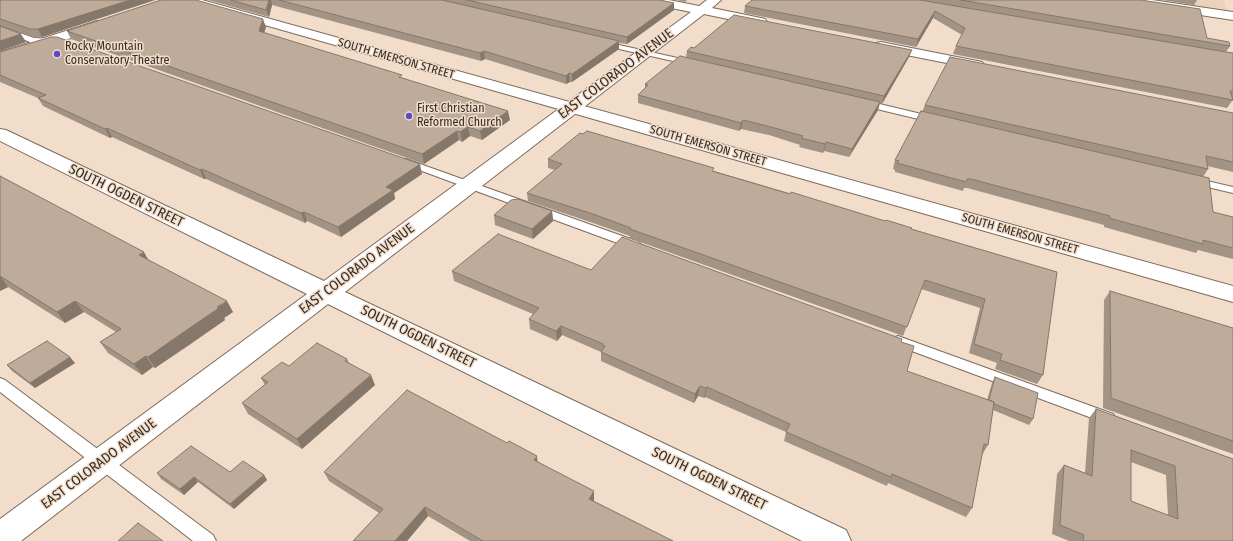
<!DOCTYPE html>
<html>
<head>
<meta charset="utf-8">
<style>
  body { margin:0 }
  canvas { display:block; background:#f2ddcb }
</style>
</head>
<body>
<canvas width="1233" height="541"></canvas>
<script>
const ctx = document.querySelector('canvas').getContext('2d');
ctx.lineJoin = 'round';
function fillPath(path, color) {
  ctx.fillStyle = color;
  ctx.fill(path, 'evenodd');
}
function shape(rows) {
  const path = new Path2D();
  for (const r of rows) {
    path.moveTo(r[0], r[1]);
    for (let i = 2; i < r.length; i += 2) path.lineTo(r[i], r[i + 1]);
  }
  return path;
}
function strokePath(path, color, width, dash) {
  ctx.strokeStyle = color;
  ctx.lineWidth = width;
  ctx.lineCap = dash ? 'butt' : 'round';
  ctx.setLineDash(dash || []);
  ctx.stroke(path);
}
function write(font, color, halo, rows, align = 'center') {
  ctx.font = font + ' "Fira Sans Condensed",sans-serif';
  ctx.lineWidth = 3;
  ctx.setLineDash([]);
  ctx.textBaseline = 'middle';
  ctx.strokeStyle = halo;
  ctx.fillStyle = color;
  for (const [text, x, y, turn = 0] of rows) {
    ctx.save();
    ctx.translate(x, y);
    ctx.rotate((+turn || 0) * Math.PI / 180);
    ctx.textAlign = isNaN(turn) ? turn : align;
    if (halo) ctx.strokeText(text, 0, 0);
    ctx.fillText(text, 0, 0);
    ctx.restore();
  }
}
fillPath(shape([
  [1142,0,1224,0,1227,13]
]), '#ebd2ba');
const lane = shape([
  [0,26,34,38,52,39,56,41,52,43,30,42,0,30,0,26],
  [601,41,691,61,695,63,691,65,601,45,601,41],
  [863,100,938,118,939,120,935,123,860,105,859,103,863,100],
  [406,159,639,242,641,245,639,248,635,249,631,248,403,164,401,162,406,159],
  [1194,178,1233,187,1233,193,1190,183,1189,181,1190,179,1194,178],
  [898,336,1113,414,1116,418,1113,422,1108,424,893,344,891,341,893,338,898,336],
  [0,378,5,380,213,535,216,541,193,541,0,392,0,378]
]);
const street = shape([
  [645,0,669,0,699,6,707,0,721,0,712,8,761,18,765,19,767,22,765,25,761,26,704,14,345,292,846,530,851,541,802,541,328,304,21,541,0,541,0,519,307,294,0,141,0,129,6,130,324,281,691,12,647,3,645,0],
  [1122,0,1152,0,1233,12,1233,20,1128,4,1124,3,1122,0],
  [97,21,102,22,103,25,102,28,0,61,0,52,97,21],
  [881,42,977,61,982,62,984,65,982,68,977,69,876,49,874,46,876,43,881,42]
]);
const secondary = shape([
  [177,0,202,0,1233,286,1233,302,195,5,179,3,177,0]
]);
strokePath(lane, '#7d6b5b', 2);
strokePath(street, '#7d6b5b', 2);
strokePath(secondary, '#7d6b5b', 2);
fillPath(lane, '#fff');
fillPath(street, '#fff');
fillPath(secondary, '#fff');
fillPath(shape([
  [0,0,155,0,42,37,34,37,0,25],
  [208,0,660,0,674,3,674,10,627,44,619,43,619,49,572,82,570,82,566,84,485,59,481,61,272,5,269,17],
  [677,0,687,0,685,2],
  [751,0,1141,0,1207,38,1230,46,1226,52,1233,53,1233,101,1232,101,1227,108,953,54,956,46,962,35,933,18,916,47,744,13,745,6,751,1],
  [1162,0,1197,0,1194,5],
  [266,27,264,33,403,78,510,120,482,140,470,136,462,142,459,140,424,164,71,39,67,31],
  [694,48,909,57,882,104,880,103,878,110,849,157,824,151,823,153,799,147,800,145,769,135,741,129,739,131,638,103,638,95,645,88,645,84,686,57,687,51],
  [0,52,422,174,394,193,395,199,341,237,307,221,305,223,206,179,204,179,112,137,110,138,43,106,38,98,0,82],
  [925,105,1233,113,1233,172,1207,166,1208,169,1203,177,1213,212,1233,217,1233,259,1198,250,1196,253,1104,227,1104,225,967,188,964,188,963,191,895,172,895,170,893,169,895,160,922,112],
  [548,159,714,171,1057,272,1043,375,1037,384,995,369,997,363,969,353,980,308,921,289,903,336,629,238,630,236,593,223,528,201,527,193,555,170,548,168],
  [0,176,149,260,233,312,224,318,225,320,188,346,155,368,153,367,142,375,108,353,100,342,116,332,84,312,65,323,8,287,0,291],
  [552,211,553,221,533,239,495,225,494,215],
  [591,270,901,342,907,371,987,400,992,383,995,377,1033,419,1029,425,993,410,988,445,982,455,972,508,966,517,888,483,887,486,784,441,786,432,705,397,704,398,698,396,694,403,601,361,601,352,562,335,557,341,530,329,529,319,533,314,454,281,452,271],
  [1110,291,1233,328,1233,454,1103,408,1104,300],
  [347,359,349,363,375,385,302,449,248,414,242,403,265,385,261,378,289,366],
  [75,363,35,388,12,371,7,365],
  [1096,409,1233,459,1233,541,1069,541,1052,534,1057,474,1064,465,1085,473,1089,418],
  [1131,462,1166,475,1168,515,1131,501],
  [537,461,594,501,673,541,470,541,428,516,407,541,353,541,379,513,329,481,324,472],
  [230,472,264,475,267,480,234,509,198,482,184,495,161,479,157,473]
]), '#a39384');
fillPath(shape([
  [130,0,155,0,42,37,38,29],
  [269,0,271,0,272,5,269,17,266,10],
  [674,3,674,10,627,44,627,37],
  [935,11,933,18,916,47,918,39],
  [263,19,266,27,262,39,259,31],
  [21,34,26,42,0,51,0,41],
  [619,41,619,49,572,82,572,74],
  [912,50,909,57,882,104,884,96],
  [484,51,485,59,481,61,480,53],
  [569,73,570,82,566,84,566,76],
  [880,102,878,110,849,157,852,149],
  [508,111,510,120,482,140,480,131],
  [743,120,741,129,739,131,741,123],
  [468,127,470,136,462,142,460,132],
  [107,128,112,137,110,138,105,129],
  [457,131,459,140,424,164,422,154],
  [826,142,824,151,823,153,825,144],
  [420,164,422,174,394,193,395,199,341,237,338,227,386,187],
  [202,169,206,179,204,179,200,170],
  [552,211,553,221,533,239,532,229],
  [304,212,307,221,305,223,301,213],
  [144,252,150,263,139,255],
  [0,276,8,287,0,291],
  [75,301,84,312,65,323,57,312],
  [227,301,233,312,224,318,225,320,155,368,148,357],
  [561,326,562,335,557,341,556,331],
  [146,356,153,367,142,375,134,364],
  [70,357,75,363,35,388,30,383],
  [371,375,375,385,302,449,297,439],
  [700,386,698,396,694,403,695,394],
  [707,387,705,397,704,398,706,388],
  [537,456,538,466,534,460],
  [264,475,267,480,234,509,230,504],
  [194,477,198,482,184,495,180,489],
  [594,491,594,501,589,508,589,499],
  [425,507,428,516,407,541,395,541]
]), '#85786b');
const building = shape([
  [0,0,130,0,38,29,30,29,0,19,0,0],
  [161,0,196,0,263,19,259,31,402,75,399,77,508,111,480,131,468,127,460,132,457,131,422,154,67,31,161,0],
  [231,0,269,0,266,10,231,0],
  [279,0,442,0,619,41,572,74,569,73,566,76,484,51,480,53,279,0],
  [467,0,660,0,674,3,627,37,467,0],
  [752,0,920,0,1232,53,1233,53,1233,91,1230,91,1233,100,956,46,965,28,935,11,918,39,745,6,752,0],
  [961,0,1141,0,1200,9,1207,38,1229,42,1230,46,961,0],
  [734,15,912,50,884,96,687,51,691,47,694,48,734,15],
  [0,26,21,34,0,41,0,26],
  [51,37,57,37,420,164,386,187,393,190,338,227,304,212,301,213,202,169,200,170,107,128,105,129,38,98,46,95,0,75,0,52,51,37],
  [680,56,880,102,852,149,826,142,825,144,801,138,803,136,771,127,743,120,741,123,638,95,648,85,645,84,680,56],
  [950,57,1233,113,1233,162,1206,156,1208,169,925,105,950,57],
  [921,111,1209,178,1213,212,1233,217,1233,248,1203,240,1203,244,1109,218,1110,216,971,179,967,179,966,182,897,163,899,161,895,160,921,111],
  [587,131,714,168,712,171,790,194,791,192,885,221,886,220,912,228,911,229,1057,272,1043,375,1000,360,1002,354,974,344,985,299,925,280,907,327,630,229,631,228,593,214,527,193,562,164,548,159,580,133,583,134,587,131],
  [0,176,144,252,139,255,227,301,217,307,219,308,181,334,148,357,146,356,134,364,100,342,121,329,75,301,57,312,0,276,0,176],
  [518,199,552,211,532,229,494,215,511,200,518,199],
  [498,234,591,270,622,237,902,339,901,342,914,346,907,371,994,402,988,445,984,444,972,508,892,474,891,477,786,432,790,424,707,387,706,388,700,386,695,394,601,352,605,346,602,345,603,344,561,326,556,331,529,319,539,308,452,271,498,234],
  [1110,291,1233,328,1233,441,1111,398,1110,291],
  [47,341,70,357,30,383,7,365,47,341],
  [317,343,347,359,345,361,371,375,297,439,242,403,268,382,261,378,282,362,289,366,317,343],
  [995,377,1038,393,1033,419,994,404,994,402,989,400,995,377],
  [407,390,507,443,509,441,537,456,534,460,594,491,589,499,673,541,483,541,425,507,395,541,353,541,383,509,324,472,407,390],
  [1096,409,1233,459,1233,541,1083,541,1084,535,1060,525,1064,465,1092,476,1096,409],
  [1131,450,1175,466,1178,519,1131,501,1131,450],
  [191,446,230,472,243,461,264,475,230,504,194,477,180,489,157,473,191,446],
  [138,523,163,541,118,541,138,523]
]);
fillPath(building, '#beab99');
strokePath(building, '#85786b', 1);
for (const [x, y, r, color] of [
  [57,54,4,"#5f4cc5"],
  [409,116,4,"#5f4cc5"]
]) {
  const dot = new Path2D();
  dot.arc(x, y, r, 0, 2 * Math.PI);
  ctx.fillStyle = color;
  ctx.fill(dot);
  strokePath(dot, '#f2ddcb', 1.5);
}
write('12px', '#342d26', '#f2ddcb', [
  ["Rocky Mountain",65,47],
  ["Conservatory Theatre",65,61],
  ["First Christian",417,109],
  ["Reformed Church",417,123]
], 'left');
write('12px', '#342d26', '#f2ddcb', [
  ["SOUTH EMERSON STREET",396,59,16],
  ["SOUTH EMERSON STREET",708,146,16],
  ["SOUTH EMERSON STREET",1020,234,16]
]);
write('14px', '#342d26', '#f2ddcb', [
  ["EAST COLORADO AVENUE",616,74,-37],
  ["SOUTH OGDEN STREET",126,196,26],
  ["EAST COLORADO AVENUE",357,269,-37],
  ["SOUTH OGDEN STREET",418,337,26],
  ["EAST COLORADO AVENUE",99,464,-37],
  ["SOUTH OGDEN STREET",709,479,26]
]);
</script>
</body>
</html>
